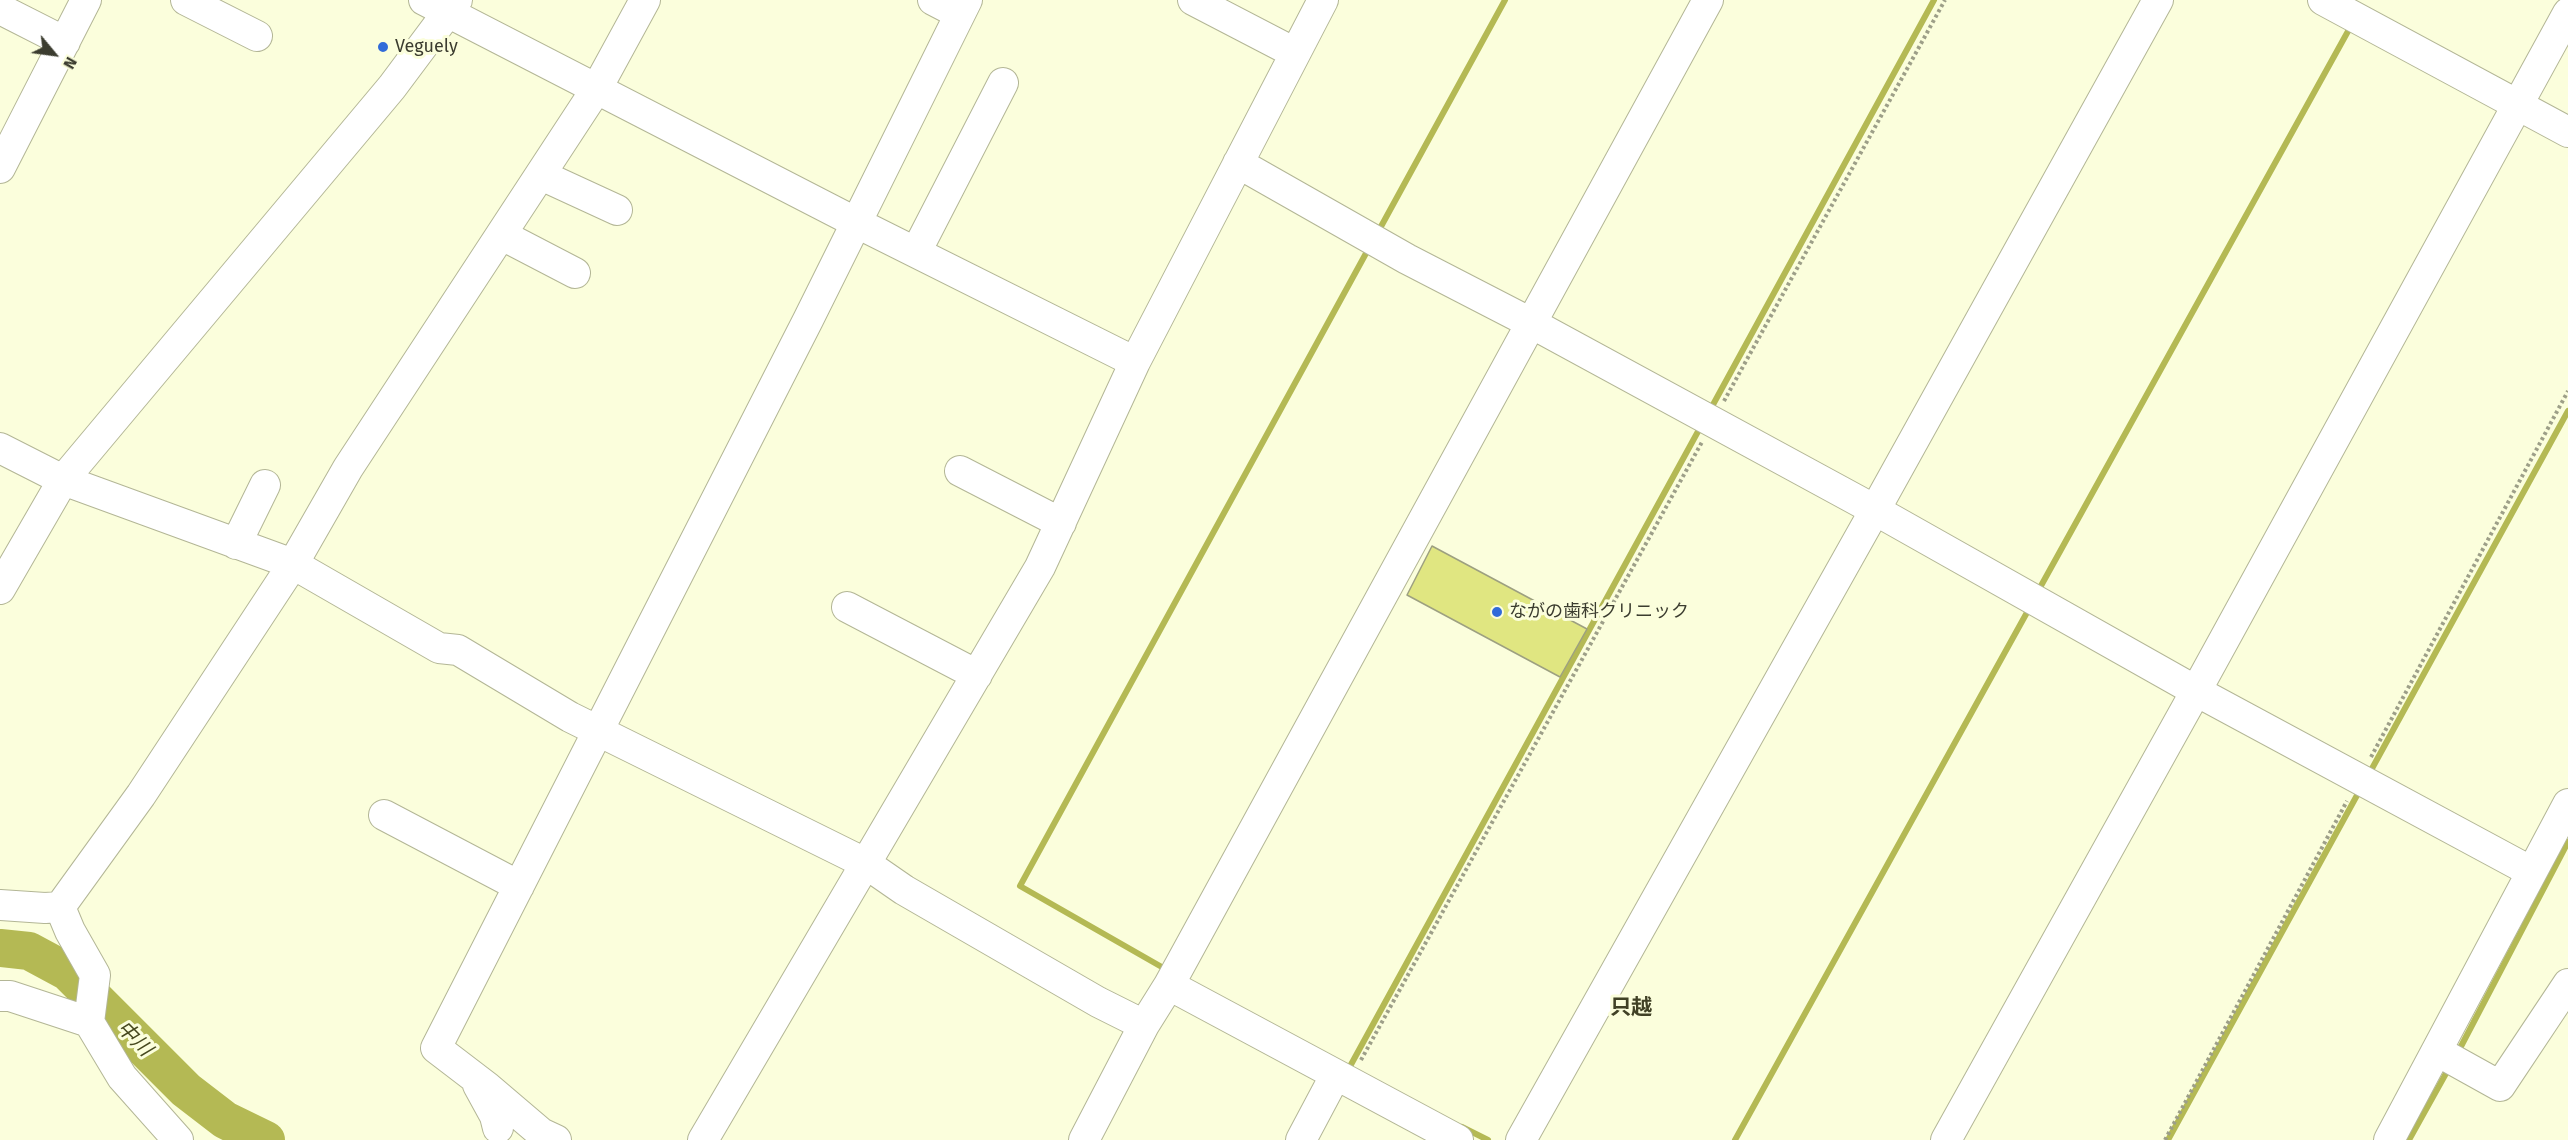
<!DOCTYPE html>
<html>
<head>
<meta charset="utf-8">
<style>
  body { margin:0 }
  #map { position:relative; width:2568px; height:1140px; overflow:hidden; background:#fbfedc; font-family:"Fira Sans",sans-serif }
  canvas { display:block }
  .north { position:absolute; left:24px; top:24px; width:60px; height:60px; -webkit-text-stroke:4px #fbfedc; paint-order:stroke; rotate:119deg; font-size:16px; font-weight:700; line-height:24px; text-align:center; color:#3b3c2f }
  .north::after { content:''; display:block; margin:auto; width:21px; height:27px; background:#3b3c2f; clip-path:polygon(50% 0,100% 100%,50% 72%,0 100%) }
</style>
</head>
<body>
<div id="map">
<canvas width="2568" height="1140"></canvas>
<div class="north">N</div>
</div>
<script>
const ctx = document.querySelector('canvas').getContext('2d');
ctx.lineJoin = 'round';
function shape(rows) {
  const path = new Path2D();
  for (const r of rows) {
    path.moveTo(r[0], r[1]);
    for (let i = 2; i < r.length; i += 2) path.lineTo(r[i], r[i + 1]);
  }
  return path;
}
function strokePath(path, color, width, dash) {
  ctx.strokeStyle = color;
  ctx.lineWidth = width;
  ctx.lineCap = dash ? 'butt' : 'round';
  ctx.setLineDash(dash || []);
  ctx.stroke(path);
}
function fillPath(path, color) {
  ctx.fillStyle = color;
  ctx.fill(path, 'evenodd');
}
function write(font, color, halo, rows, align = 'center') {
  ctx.font = font + ' "Fira Sans","Noto Sans JP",sans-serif';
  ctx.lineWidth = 6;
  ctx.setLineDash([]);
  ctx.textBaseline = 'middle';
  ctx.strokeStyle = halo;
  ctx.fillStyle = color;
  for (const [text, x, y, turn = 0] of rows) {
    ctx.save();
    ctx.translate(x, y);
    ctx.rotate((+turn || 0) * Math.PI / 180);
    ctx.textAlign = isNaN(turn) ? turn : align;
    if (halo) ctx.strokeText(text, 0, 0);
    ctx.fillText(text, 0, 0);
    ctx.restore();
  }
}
strokePath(shape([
  [1378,232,1505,0],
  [1709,412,1934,0],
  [2037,593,2352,24],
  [2369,774,2568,411],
  [1167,970,1020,886,1370,246],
  [2457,1054,2568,842],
  [1348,1070,1701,426],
  [1462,1127,1488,1140],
  [1735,1140,2030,607],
  [2168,1140,2361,788],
  [2409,1140,2449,1068]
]), '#b4b954', 6);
strokePath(shape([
  [0,948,29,951,68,972,186,1090,225,1120,266,1140]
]), '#b4b954', 38);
const building = shape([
  [1432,546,1587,629,1560,677,1407,595,1432,546]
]);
fillPath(building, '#e0e681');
strokePath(building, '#9da080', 1.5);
const minor = shape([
  [186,0,257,36],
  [424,0,857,223,1135,362],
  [933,0,960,14],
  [1193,0,1295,53],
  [2323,0,2568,132],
  [0,9,65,42],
  [1238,163,1407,259,1531,323,1875,510,2196,691,2530,871],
  [0,168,86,0],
  [541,175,617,210],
  [502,235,575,273],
  [916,252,1003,83],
  [0,448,63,480,293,564,439,648,458,650,570,717,865,863,904,890,1098,1002,1144,1025],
  [960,471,1061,523],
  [236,544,265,485],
  [0,589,63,480,392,87,457,0],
  [847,607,977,675],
  [384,815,519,886],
  [0,905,45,908,60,907,141,795,293,564,348,468,597,88,645,0],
  [60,907,70,931,95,975,89,1022,122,1077,178,1140],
  [1169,985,1458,1140],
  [0,996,10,996,89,1022],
  [2437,1051,2500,1086,2568,984],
  [478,1085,495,1116,498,1128],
  [556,1140,541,1133,487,1087,436,1048,808,320,967,0],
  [703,1140,1040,567,1135,362,1323,0],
  [1084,1140,1144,1025,1169,985,1708,0],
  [1301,1140,1335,1076],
  [1521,1140,1875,510,2158,0],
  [1946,1140,2196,691,2568,13],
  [2389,1140,2568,804]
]);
strokePath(minor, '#b3b696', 32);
strokePath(shape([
  [1724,401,1945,0],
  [2371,757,2568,391],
  [1361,1060,1702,442],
  [2165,1140,2347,801]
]), '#9d9f88', 4, [3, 3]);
strokePath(minor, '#fff', 30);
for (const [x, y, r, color] of [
  [383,47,6,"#316bd9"],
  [1497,612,6,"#316bd9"]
]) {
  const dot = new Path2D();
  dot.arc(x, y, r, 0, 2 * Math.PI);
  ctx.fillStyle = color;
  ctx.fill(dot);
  strokePath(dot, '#fbfedc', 2);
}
write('18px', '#3b3c2f', '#fbfedc', [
  ["Veguely",395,47],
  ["ながの歯科クリニック",1509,612]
], 'left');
write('italic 20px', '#47491f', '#fbfedc', [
  ["中川",134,1039,45]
]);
write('bold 21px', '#404125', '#fbfedc', [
  ["只越",1631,1008]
]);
</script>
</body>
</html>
